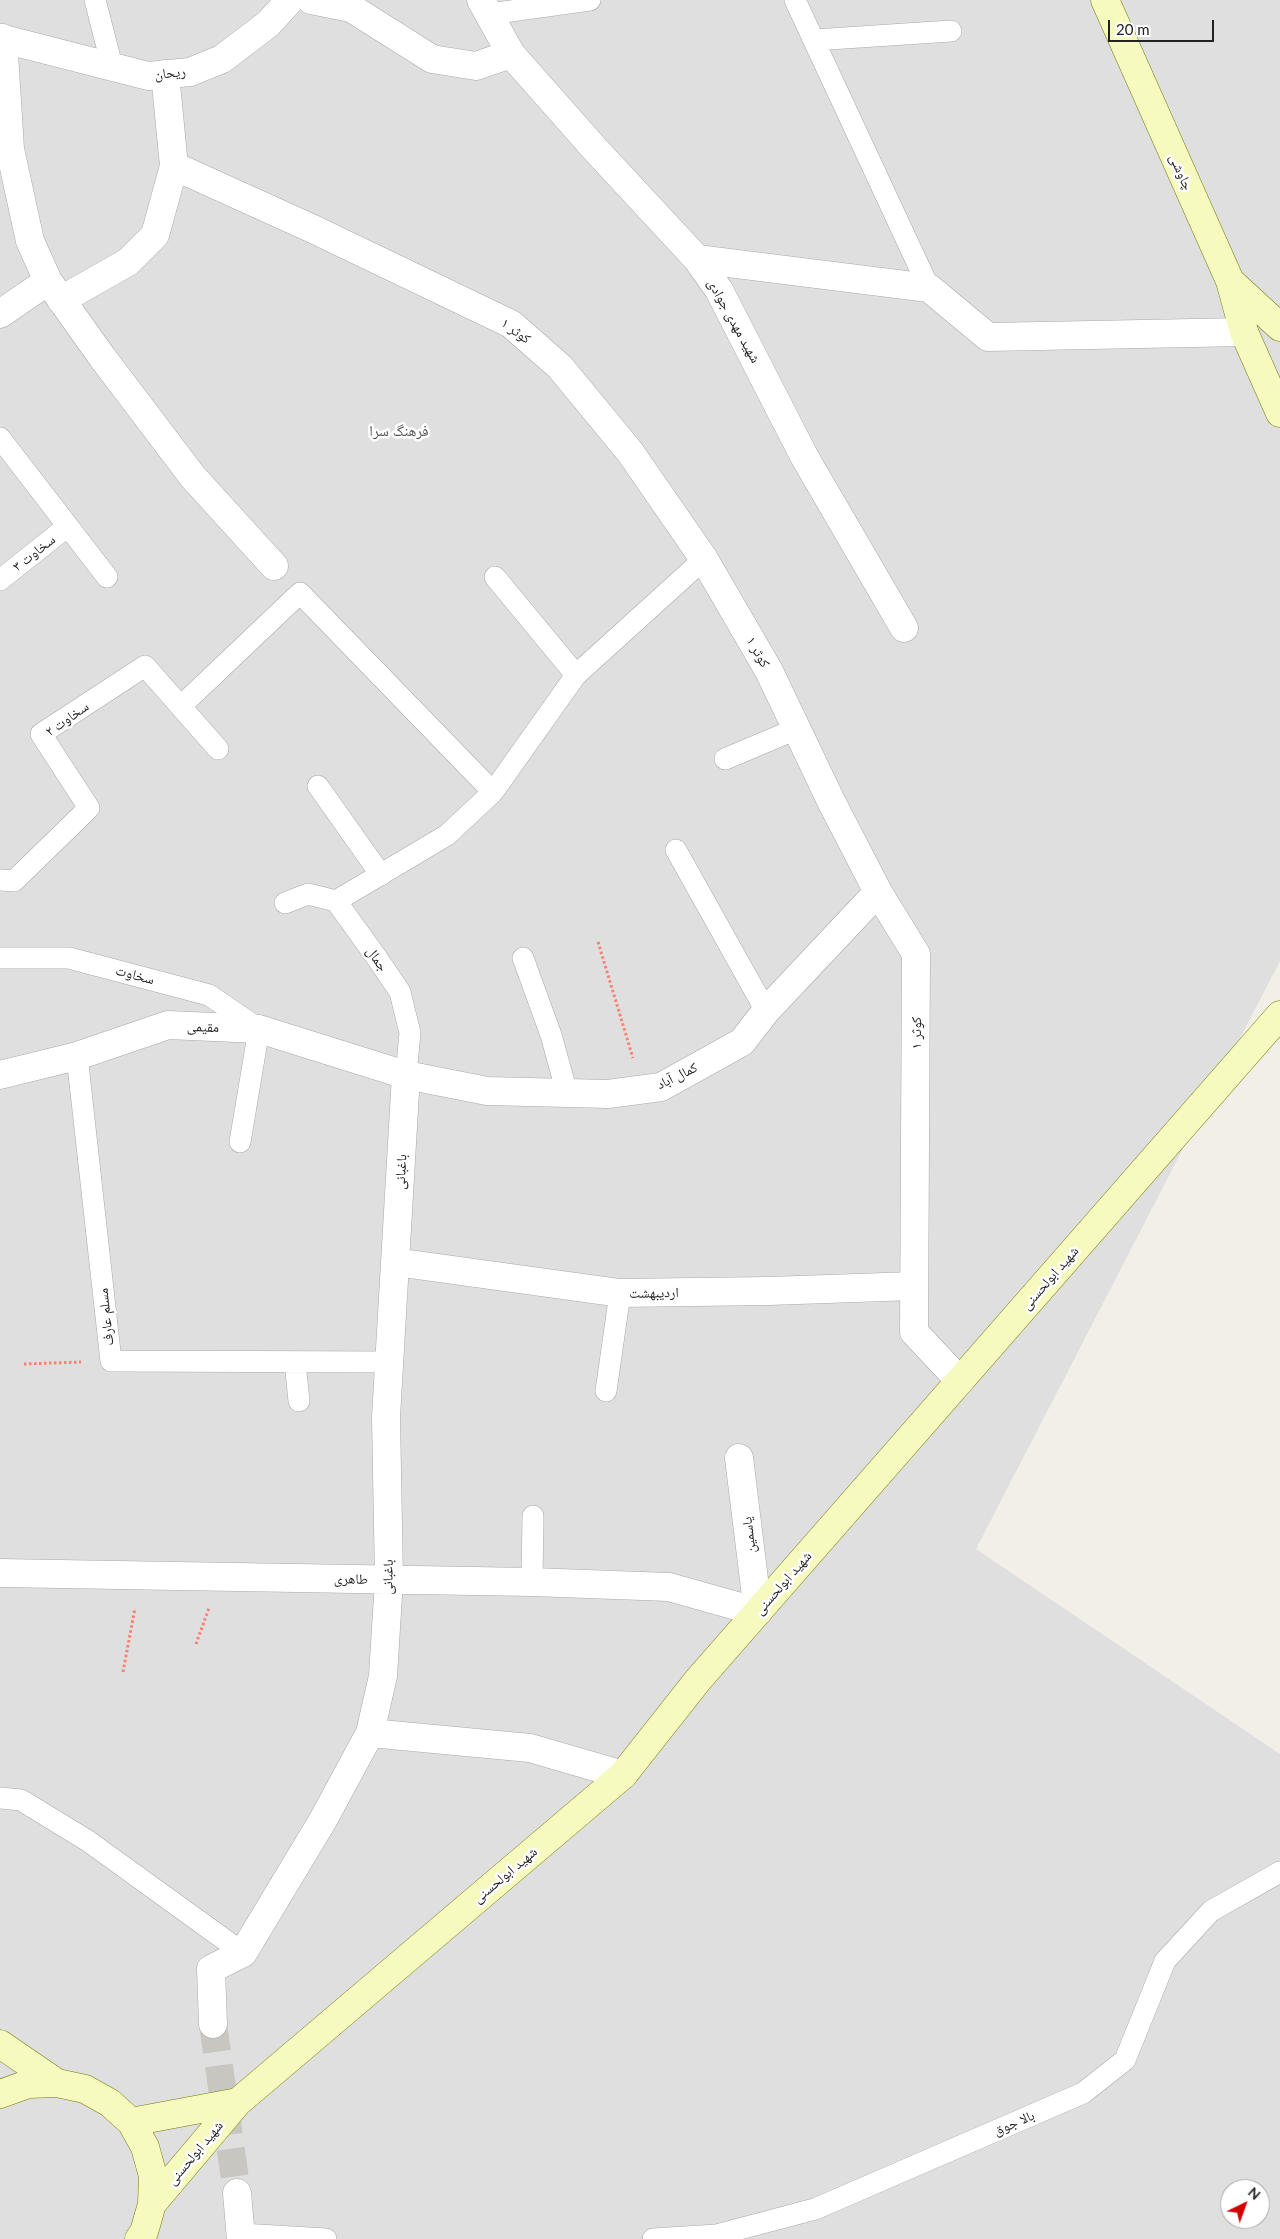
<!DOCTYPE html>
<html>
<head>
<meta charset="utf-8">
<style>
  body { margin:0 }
  #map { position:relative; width:1280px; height:2239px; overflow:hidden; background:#f2efe9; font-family:Lato,sans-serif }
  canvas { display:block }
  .north { position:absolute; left:1220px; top:2179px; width:50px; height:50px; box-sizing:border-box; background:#fff; border:1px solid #a7a7a7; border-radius:50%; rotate:42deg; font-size:14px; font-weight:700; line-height:20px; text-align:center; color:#222 }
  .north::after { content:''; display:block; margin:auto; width:18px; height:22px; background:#d40000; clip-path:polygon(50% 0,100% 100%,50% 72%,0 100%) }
  .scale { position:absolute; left:1108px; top:20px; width:106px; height:22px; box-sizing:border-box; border:2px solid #222; border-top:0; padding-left:6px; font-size:15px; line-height:18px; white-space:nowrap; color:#222; -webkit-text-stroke:4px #fff; paint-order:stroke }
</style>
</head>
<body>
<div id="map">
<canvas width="1280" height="2239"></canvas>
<div class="north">N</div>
<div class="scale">20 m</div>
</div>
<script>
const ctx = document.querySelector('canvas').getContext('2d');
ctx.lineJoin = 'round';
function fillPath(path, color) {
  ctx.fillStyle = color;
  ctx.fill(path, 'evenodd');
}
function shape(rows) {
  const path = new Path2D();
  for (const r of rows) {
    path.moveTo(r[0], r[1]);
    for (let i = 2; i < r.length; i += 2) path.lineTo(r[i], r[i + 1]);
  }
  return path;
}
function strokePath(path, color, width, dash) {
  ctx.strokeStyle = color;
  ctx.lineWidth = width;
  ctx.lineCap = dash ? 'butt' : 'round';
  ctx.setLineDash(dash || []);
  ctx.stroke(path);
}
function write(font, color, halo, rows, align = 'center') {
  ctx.font = font + ' Lato,"Noto Naskh Arabic",sans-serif';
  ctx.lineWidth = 5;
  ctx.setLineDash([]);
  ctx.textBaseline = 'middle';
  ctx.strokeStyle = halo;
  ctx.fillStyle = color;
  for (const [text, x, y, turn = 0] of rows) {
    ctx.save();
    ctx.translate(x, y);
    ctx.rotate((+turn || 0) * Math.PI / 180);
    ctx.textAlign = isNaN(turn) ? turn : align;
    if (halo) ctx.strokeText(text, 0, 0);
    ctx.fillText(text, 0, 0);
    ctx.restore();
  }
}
fillPath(shape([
  [0,0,1280,0,1280,961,976,1549,1280,1754,1280,2239,0,2239],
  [1230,2189,1260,2189,1260,2219,1230,2219]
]), '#e0dfdf');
strokePath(shape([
  [213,2024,237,2193]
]), '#c8c6c1', 28, [28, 14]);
const lane = shape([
  [95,0,112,66],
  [795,0,929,288],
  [489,14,590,0],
  [814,40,951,31],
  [0,438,107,577],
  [495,577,576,675],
  [0,580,68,526],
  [181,706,300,593,493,792],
  [725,759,796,729],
  [318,786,381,875],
  [676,850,766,1011],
  [0,880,14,881,89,808,41,734,145,666,218,749],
  [336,901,447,835,493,792,576,675,704,559],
  [285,903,308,894,336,901,377,958,400,992,410,1033,406,1075],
  [0,958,69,958,209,995,259,1029,240,1142],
  [523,958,551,1035,567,1093],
  [77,1056,111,1361,389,1362],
  [295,1362,299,1401],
  [606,1391,620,1293],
  [532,1582,533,1516],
  [0,1798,21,1800,88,1841,243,1953],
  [241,2234,326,2239],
  [653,2239,717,2235,815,2209,1083,2093,1125,2060,1165,1961,1211,1911,1280,1872]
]);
const street = shape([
  [311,0,351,8,432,59,476,66,511,54],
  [481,0,511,54,594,148,697,259,719,290,804,456,904,628],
  [0,38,148,76,190,72,222,59,268,24,290,0],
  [3,38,10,149,30,241,48,281,102,357,193,477,274,566],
  [174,166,313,229,511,324,560,367,630,452,704,559,769,671,831,801,878,892,916,954,914,1332,960,1381],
  [697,259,929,288,988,337,1244,332],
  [61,300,128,262,155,235,174,166,165,74],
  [0,314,48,281],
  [0,1075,77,1056,168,1025,259,1029,406,1075,487,1091,608,1094,661,1087,742,1042,766,1011,878,892],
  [395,1262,620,1293,769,1291,914,1286],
  [0,1573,532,1582,669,1587,758,1612,739,1458],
  [370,1733,530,1748,623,1775],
  [213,2024,211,1969,243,1953,323,1820,370,1733,383,1676,389,1580,386,1417,406,1075],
  [237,2193,241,2239]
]);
const secondary = shape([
  [1105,0,1230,281,1280,327],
  [1230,281,1244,332,1280,413],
  [0,2044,57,2083],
  [0,2094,28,2084,57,2083,85,2089,110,2103,131,2122,145,2147,153,2176,152,2204,144,2232,139,2239],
  [131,2122,238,2102],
  [152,2204,238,2102,623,1775,698,1680,1280,1015]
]);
strokePath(lane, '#a9a9a9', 22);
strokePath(street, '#a9a9a9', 29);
strokePath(secondary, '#707d05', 29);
strokePath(shape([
  [598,942,633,1058],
  [24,1364,81,1362],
  [196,1644,209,1608],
  [123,1672,135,1608]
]), '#fa8072', 3, [2.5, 2.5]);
strokePath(lane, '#fff', 21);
strokePath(street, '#fff', 28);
strokePath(secondary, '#f7fabf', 28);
write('14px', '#222', '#fff', [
  ["ریحان",170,73,-6],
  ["چاوشی",1181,172,66],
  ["شهید مهدی جوادی",734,321,61],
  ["کوثر ۱",516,331,36],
  ["سخاوت ۳",34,553,-38],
  ["کوثر ۱",758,652,60],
  ["سخاوت ۲",67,719,-35],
  ["جمال",377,959,55],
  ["سخاوت",135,975,15],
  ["مقیمی",203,1027,2],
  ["کوثر ۱",916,1033,-90],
  ["کمال آباد",677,1076,-26],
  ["باغبانی",401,1172,-87],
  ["شهید ابولحسنی",1050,1278,-49],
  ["اردیبهشت",654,1293,-1],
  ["مسلم عارف",106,1317,-96],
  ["یاسمین",749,1535,-97],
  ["باغبانی",388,1577,-89],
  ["طاهری",351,1579,1],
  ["شهید ابولحسنی",783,1583,-49],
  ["شهید ابولحسنی",505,1875,-40],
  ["بالا جوق",1014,2123,-23],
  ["شهید ابولحسنی",195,2153,-50]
]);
write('15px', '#555', '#fff', [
  ["فرهنگ سرا",399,431]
]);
</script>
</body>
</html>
